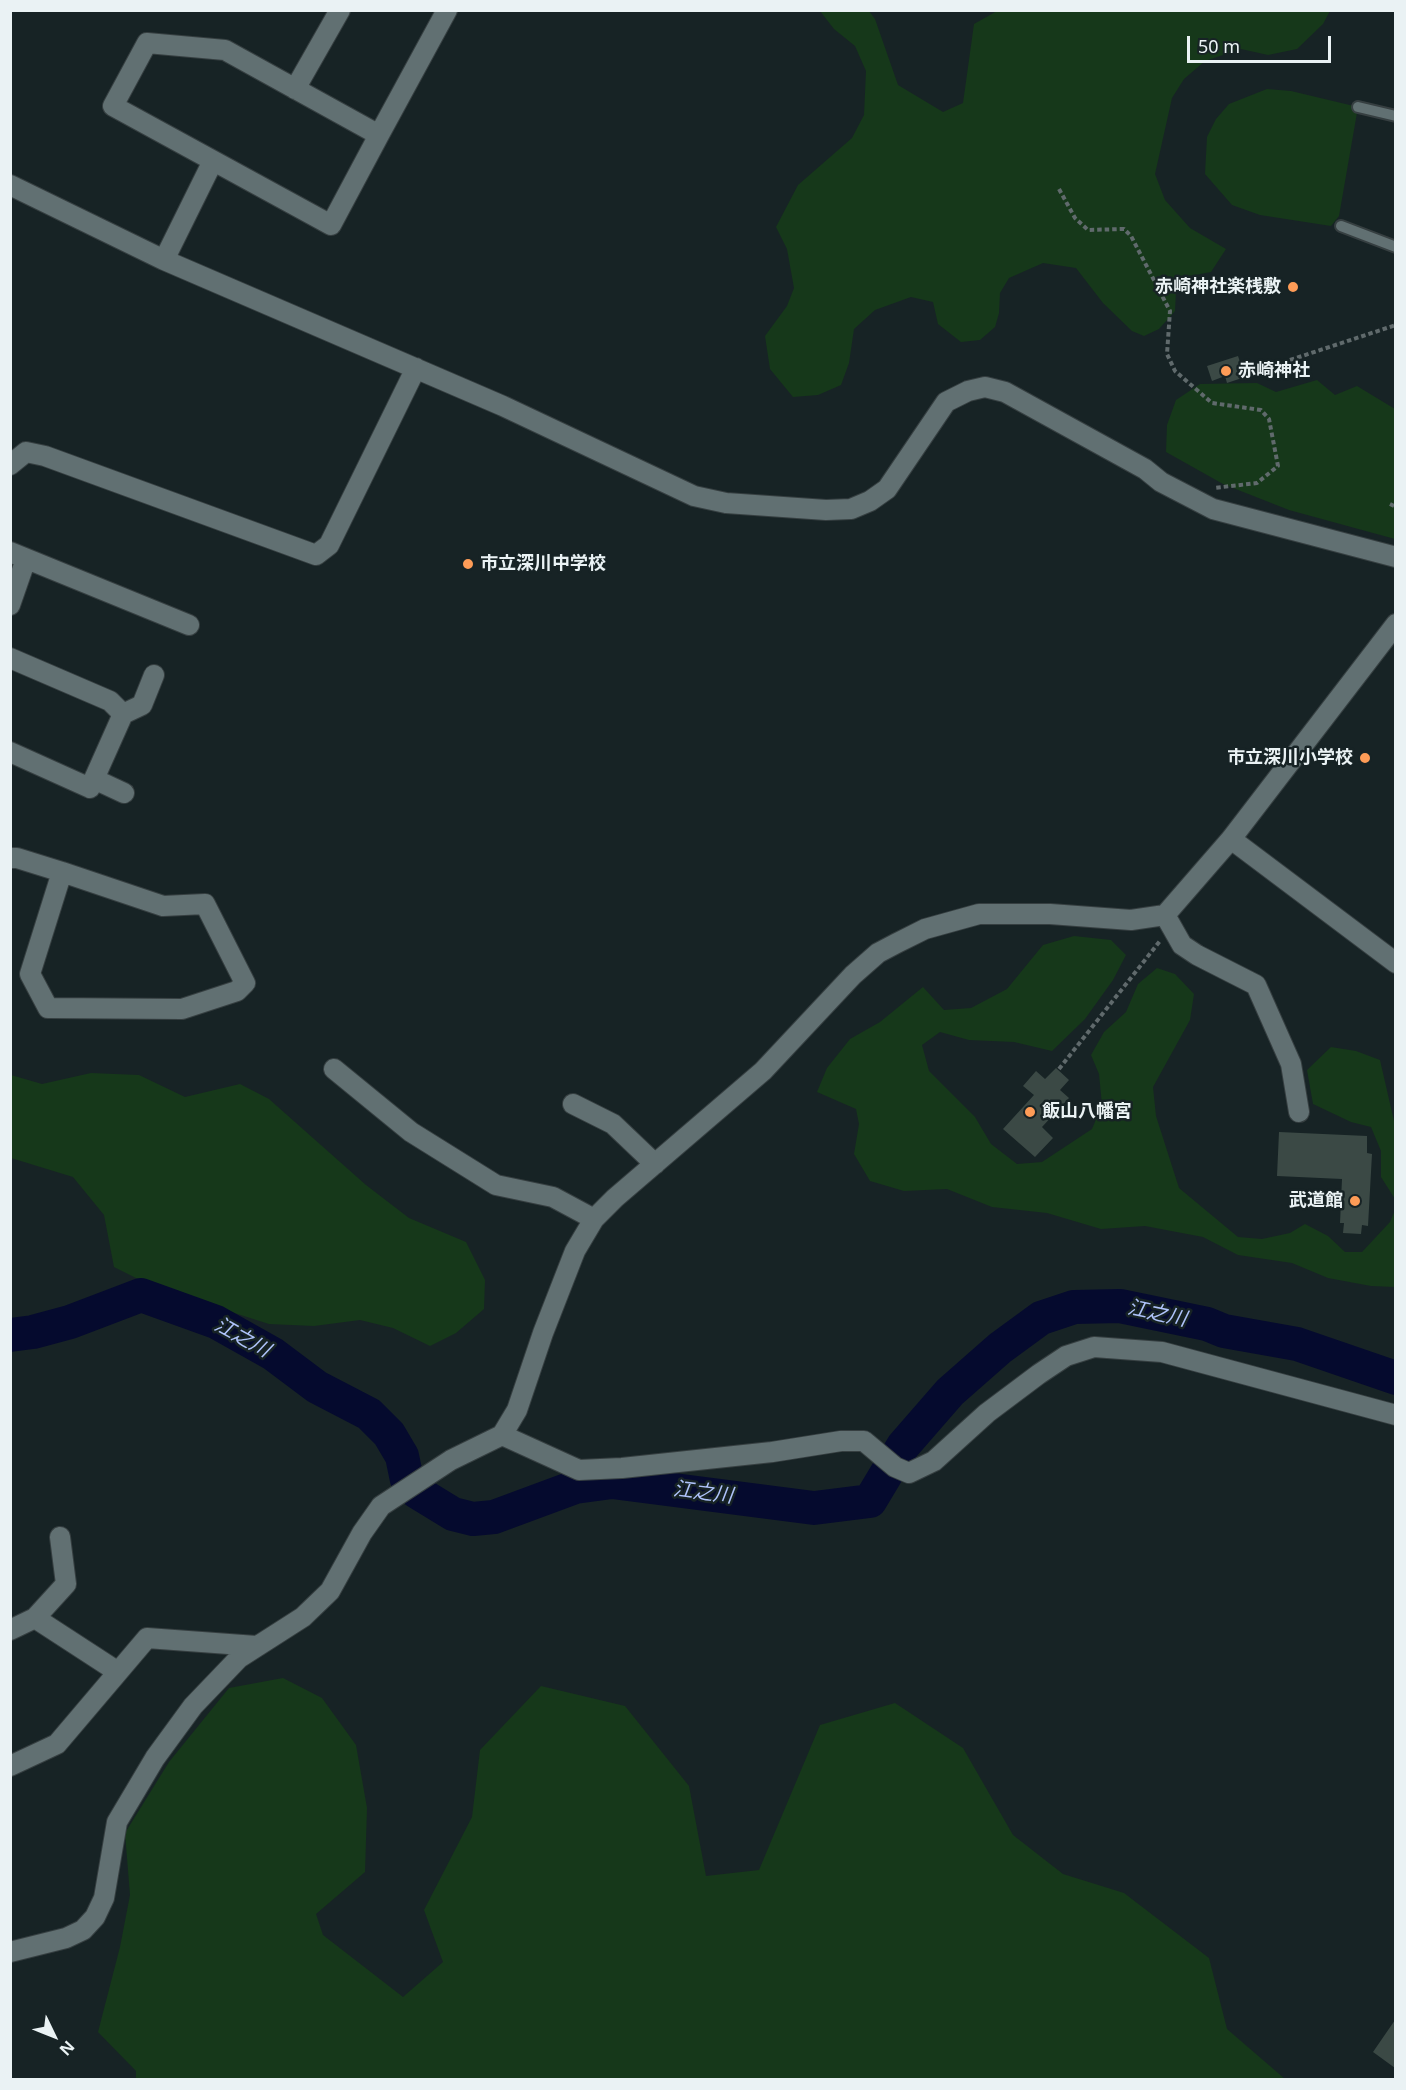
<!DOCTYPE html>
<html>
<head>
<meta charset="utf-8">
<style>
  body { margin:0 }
  #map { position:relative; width:1406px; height:2090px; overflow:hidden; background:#172325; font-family:"Noto Sans",sans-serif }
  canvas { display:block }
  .frame { position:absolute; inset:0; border:12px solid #eaf2f4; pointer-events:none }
  .north { position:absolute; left:24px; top:2006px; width:60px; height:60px; -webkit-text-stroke:4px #172325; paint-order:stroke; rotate:133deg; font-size:16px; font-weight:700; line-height:24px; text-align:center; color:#eaf2f4 }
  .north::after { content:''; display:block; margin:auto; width:21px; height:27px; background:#eaf2f4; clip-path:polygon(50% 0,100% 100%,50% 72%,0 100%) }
  .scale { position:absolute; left:1187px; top:36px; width:144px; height:27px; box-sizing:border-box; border:3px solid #eaf2f4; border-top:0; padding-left:8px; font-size:18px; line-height:21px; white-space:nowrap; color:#eaf2f4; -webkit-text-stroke:4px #172325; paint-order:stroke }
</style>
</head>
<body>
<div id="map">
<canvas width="1406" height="2090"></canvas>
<div class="frame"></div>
<div class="north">N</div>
<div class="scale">50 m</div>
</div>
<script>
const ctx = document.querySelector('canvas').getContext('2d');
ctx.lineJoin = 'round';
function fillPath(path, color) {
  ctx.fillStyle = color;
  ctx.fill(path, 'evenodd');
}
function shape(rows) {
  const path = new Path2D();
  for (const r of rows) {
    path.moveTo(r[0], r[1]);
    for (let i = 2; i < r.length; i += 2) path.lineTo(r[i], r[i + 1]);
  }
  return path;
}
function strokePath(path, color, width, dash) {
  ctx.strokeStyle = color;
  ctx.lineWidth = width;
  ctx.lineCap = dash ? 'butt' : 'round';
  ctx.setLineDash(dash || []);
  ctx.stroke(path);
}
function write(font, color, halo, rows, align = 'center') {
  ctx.font = font + ' "Noto Sans","Noto Sans JP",sans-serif';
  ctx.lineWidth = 5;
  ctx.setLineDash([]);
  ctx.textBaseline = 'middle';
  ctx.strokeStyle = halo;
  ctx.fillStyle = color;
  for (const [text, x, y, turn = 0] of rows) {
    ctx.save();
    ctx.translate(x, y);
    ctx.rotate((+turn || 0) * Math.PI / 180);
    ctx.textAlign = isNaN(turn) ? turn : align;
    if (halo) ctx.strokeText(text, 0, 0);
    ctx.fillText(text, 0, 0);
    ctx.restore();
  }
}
fillPath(shape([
  [820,11,869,11,875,19,898,85,943,112,963,103,974,24,997,11,1330,11,1323,24,1297,49,1268,55,1241,49,1205,61,1184,79,1172,98,1155,174,1165,200,1190,228,1226,249,1211,272,1184,277,1176,292,1175,311,1159,329,1144,336,1132,331,1103,303,1076,268,1043,263,1009,278,1000,293,999,313,995,327,980,340,961,342,938,324,933,302,911,297,875,310,854,329,849,363,841,385,818,395,793,397,770,369,765,336,787,306,794,288,787,249,776,227,798,185,852,138,864,115,866,71,855,46,834,29],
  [1267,89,1291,91,1358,107,1339,216,1331,226,1260,215,1232,205,1205,174,1207,137,1216,119,1229,104],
  [1317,380,1335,395,1357,386,1395,409,1395,539,1289,510,1223,484,1166,452,1167,425,1176,400,1200,384,1257,383,1276,392],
  [1074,936,1111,940,1126,955,1113,980,1085,1019,1052,1051,1014,1042,969,1040,940,1032,922,1045,929,1071,975,1117,991,1144,1017,1164,1042,1162,1092,1129,1102,1105,1099,1074,1091,1055,1104,1032,1126,1012,1138,984,1157,968,1175,974,1194,994,1190,1020,1153,1087,1156,1116,1179,1188,1238,1237,1262,1239,1290,1233,1305,1224,1328,1236,1345,1252,1362,1252,1390,1222,1395,1210,1395,1287,1371,1286,1328,1278,1292,1263,1238,1255,1203,1237,1145,1226,1101,1229,1047,1213,992,1207,947,1189,904,1191,870,1181,854,1154,859,1124,856,1109,817,1092,827,1068,850,1039,880,1022,923,987,944,1010,971,1008,1007,989,1043,945],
  [1331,1047,1356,1051,1380,1060,1394,1121,1395,1199,1381,1177,1381,1151,1371,1127,1351,1122,1313,1104,1307,1070],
  [91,1073,139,1075,185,1097,240,1084,269,1099,366,1185,409,1218,466,1242,485,1280,484,1309,456,1333,430,1346,393,1328,360,1320,314,1326,269,1324,156,1288,114,1267,104,1215,73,1177,11,1158,11,1075,42,1084],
  [283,1678,322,1698,356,1745,367,1808,365,1872,316,1914,323,1935,403,1997,443,1962,424,1910,472,1817,480,1750,541,1686,625,1706,689,1786,706,1876,759,1870,820,1725,895,1703,963,1748,1013,1835,1063,1874,1124,1893,1209,1958,1227,2029,1285,2079,136,2080,136,2071,98,2032,120,1947,130,1895,125,1833,169,1762,229,1688]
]), '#16381a');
strokePath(shape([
  [10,1335,33,1332,70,1322,141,1295,216,1322,273,1354,317,1387,369,1414,389,1434,402,1456,407,1480,417,1492,453,1514,473,1519,494,1517,575,1487,612,1482,814,1508,870,1501,903,1446,950,1392,1000,1348,1041,1318,1074,1307,1120,1306,1207,1324,1224,1331,1297,1344,1396,1378]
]), '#050a2e', 34);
fillPath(shape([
  [1238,356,1245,377,1227,383,1225,376,1212,381,1207,366],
  [1056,1068,1069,1080,1060,1090,1069,1098,1042,1127,1053,1138,1035,1157,1003,1129,1034,1095,1023,1086,1036,1071,1045,1079],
  [1279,1132,1367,1136,1367,1153,1372,1154,1368,1226,1362,1225,1361,1234,1343,1233,1344,1223,1340,1223,1342,1179,1277,1176],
  [1395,2020,1395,2068,1373,2052]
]), '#3b4945');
const lane = shape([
  [1358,107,1396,116],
  [1341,226,1396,247]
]);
const street = shape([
  [295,89,340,10],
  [379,135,225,50,147,43,113,106,331,225,379,135,447,10],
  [10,185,164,260,503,406,694,496,726,503,826,510,851,509,870,501,887,489,946,402,968,391,985,387,1005,392,1145,469,1161,482,1213,509,1396,557],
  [164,260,212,163],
  [10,465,26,452,45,456,316,555,329,545,416,368],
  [10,552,189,625],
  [10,605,26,559],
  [10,658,110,701,123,714,90,788,10,752],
  [123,714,142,705,154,675],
  [94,779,124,793],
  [1231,839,1396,963],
  [10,858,17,858,62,872,163,906,205,904,245,983,237,991,182,1009,48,1008,30,974,62,872],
  [1165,915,1182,945,1197,955,1256,985,1291,1064,1299,1112],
  [334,1069,411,1132,496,1185,553,1197,594,1219],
  [573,1104,613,1124,655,1164],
  [502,1435,579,1470,622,1468,772,1452,841,1441,864,1441,895,1467,909,1473,934,1461,987,1413,1039,1374,1066,1356,1094,1347,1162,1352,1396,1415],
  [35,1618,66,1584,60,1537],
  [10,1630,35,1618,118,1672],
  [10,1766,57,1744,147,1638,256,1646],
  [10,1952,66,1938,83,1930,95,1917,104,1898,117,1822,155,1758,193,1706,239,1658,303,1617,330,1591,362,1533,381,1506,451,1460,502,1435,517,1410,543,1333,575,1251,594,1219,615,1198,763,1071,853,975,878,953,897,943,925,929,979,914,1050,914,1131,920,1165,915,1231,839,1396,624]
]);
strokePath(lane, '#363f41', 14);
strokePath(street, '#363f41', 22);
strokePath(shape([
  [1059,189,1075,218,1088,230,1124,229,1131,236,1170,311,1167,354,1175,371,1212,403,1261,410,1269,419,1278,466,1257,483,1214,488],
  [1290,360,1396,325],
  [1390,504,1396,507],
  [1059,1069,1160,941]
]), '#606a6c', 4, [4.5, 3]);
strokePath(lane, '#617072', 10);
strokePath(street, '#617072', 20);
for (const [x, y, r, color] of [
  [1293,287,6,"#fe9c57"],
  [1226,371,6,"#fe9c57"],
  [468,564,6,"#fe9c57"],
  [1365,758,6,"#fe9c57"],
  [1030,1112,6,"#fe9c57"],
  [1355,1201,6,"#fe9c57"]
]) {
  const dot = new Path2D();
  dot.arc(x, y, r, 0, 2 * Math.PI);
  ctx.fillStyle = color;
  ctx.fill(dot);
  strokePath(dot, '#172325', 2);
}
write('bold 18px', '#eaf2f4', '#172325', [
  ["赤崎神社楽桟敷",1281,287],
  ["赤崎神社",1238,371,"left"],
  ["市立深川中学校",480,564,"left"],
  ["市立深川小学校",1353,758],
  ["飯山八幡宮",1042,1112,"left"],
  ["武道館",1343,1201]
], 'right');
write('italic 20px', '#afc3fa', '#172325', [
  ["江之川",1157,1314,12],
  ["江之川",242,1338,29],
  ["江之川",703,1493,7]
]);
</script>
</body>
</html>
